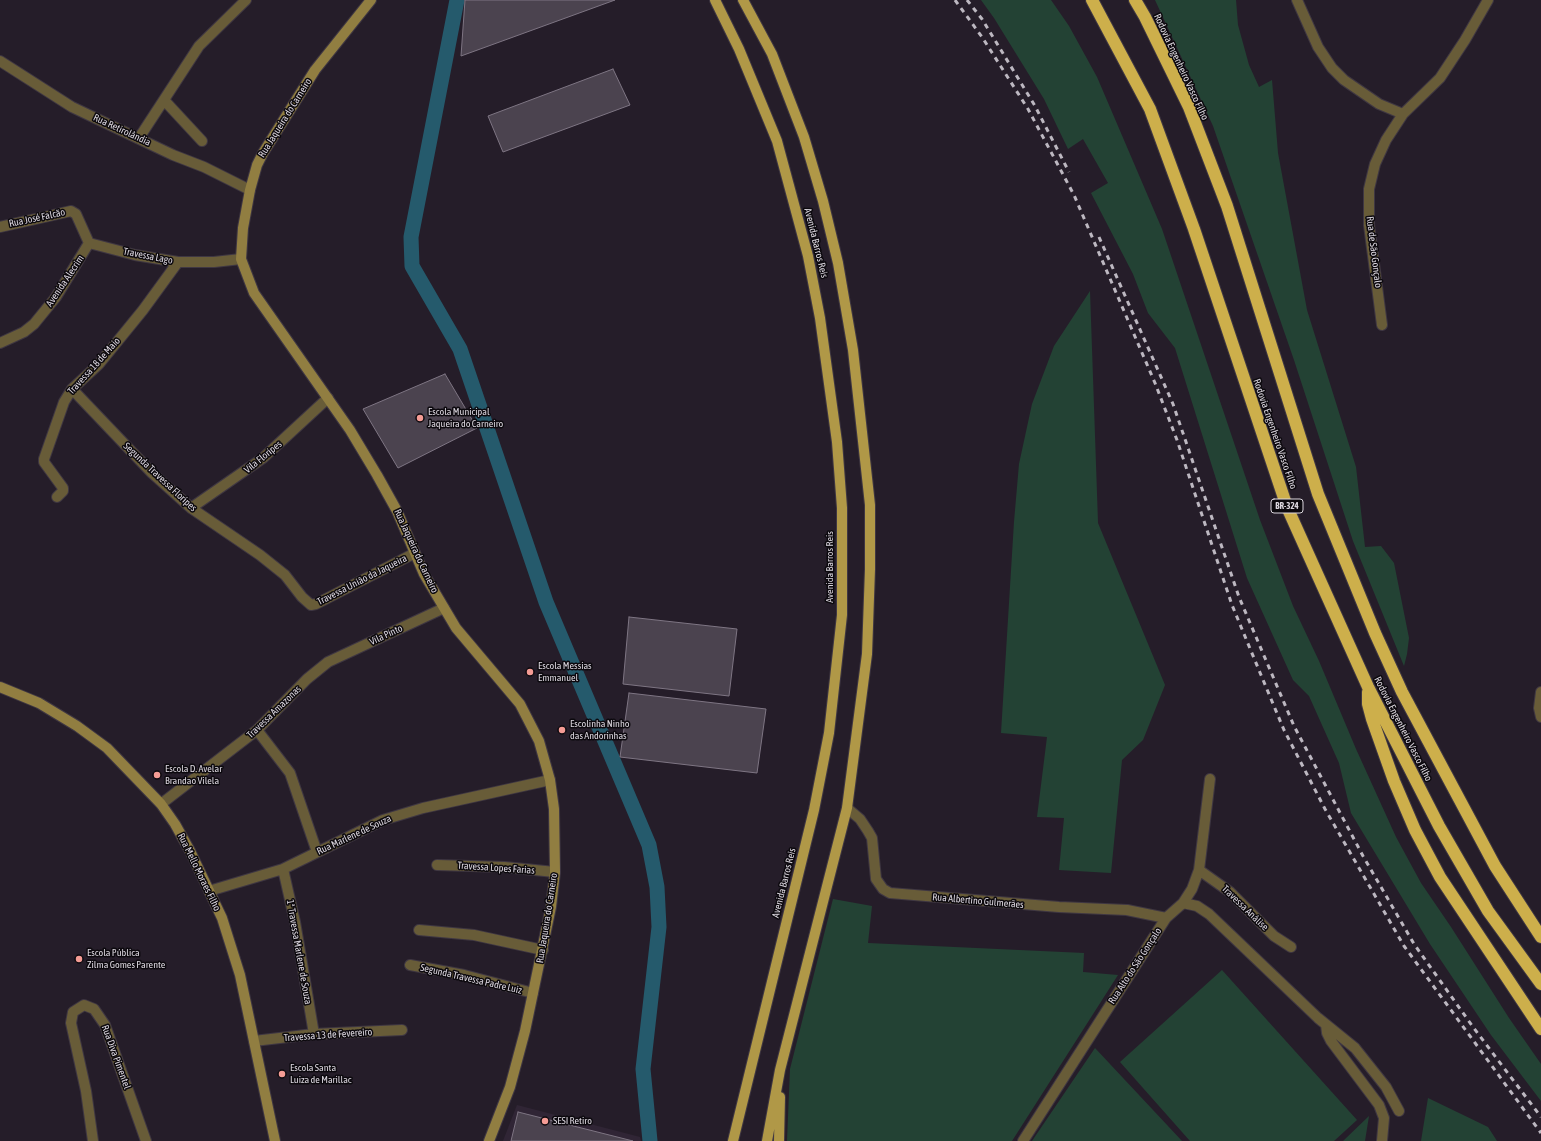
<!DOCTYPE html>
<html>
<head>
<meta charset="utf-8">
<style>
  body { margin:0 }
  canvas { display:block; background:#251d29 }
</style>
</head>
<body>
<canvas width="1541" height="1141"></canvas>
<script>
const ctx = document.querySelector('canvas').getContext('2d');
ctx.lineJoin = 'round';
function fillPath(path, color) {
  ctx.fillStyle = color;
  ctx.fill(path, 'evenodd');
}
function shape(rows) {
  const path = new Path2D();
  for (const r of rows) {
    path.moveTo(r[0], r[1]);
    for (let i = 2; i < r.length; i += 2) path.lineTo(r[i], r[i + 1]);
  }
  return path;
}
function strokePath(path, color, width, dash) {
  ctx.strokeStyle = color;
  ctx.lineWidth = width;
  ctx.lineCap = dash ? 'butt' : 'round';
  ctx.setLineDash(dash || []);
  ctx.stroke(path);
}
function write(font, color, halo, rows, align = 'center') {
  ctx.font = font + ' "Asap Condensed",sans-serif';
  ctx.lineWidth = 3;
  ctx.setLineDash([]);
  ctx.textBaseline = 'middle';
  ctx.strokeStyle = halo;
  ctx.fillStyle = color;
  for (const [text, x, y, turn = 0] of rows) {
    ctx.save();
    ctx.translate(x, y);
    ctx.rotate((+turn || 0) * Math.PI / 180);
    ctx.textAlign = isNaN(turn) ? turn : align;
    if (halo) ctx.strokeText(text, 0, 0);
    ctx.fillText(text, 0, 0);
    ctx.restore();
  }
}
fillPath(shape([
  [517,1105,640,1137,641,1141,503,1141]
]), '#302535');
fillPath(shape([
  [981,0,1051,0,1069,26,1097,77,1162,229,1260,520,1293,606,1319,661,1356,749,1396,837,1421,883,1451,927,1509,1018,1541,1064,1541,1101,1491,1035,1430,944,1351,813,1339,763,1309,696,1293,680,1247,578,1175,348,1148,313,1133,274,1091,193,1108,183,1083,139,1068,149,1044,99,994,18],
  [1155,0,1236,0,1238,25,1249,65,1259,87,1272,80,1278,153,1307,310,1356,467,1365,547,1381,546,1394,563,1409,638,1407,654,1404,666,1353,541,1294,360,1213,126],
  [1090,291,1098,523,1165,685,1143,740,1122,760,1111,873,1059,870,1064,818,1037,817,1047,737,1001,733,1014,522,1019,464,1032,404,1054,346],
  [833,899,872,906,868,943,1084,953,1083,972,1118,975,1012,1141,787,1141,790,1069],
  [1222,970,1357,1120,1334,1141,1190,1141,1120,1062],
  [1095,1048,1182,1141,1032,1141],
  [1428,1098,1488,1127,1497,1141,1421,1141],
  [1369,1116,1365,1141,1343,1141]
]), '#234234');
strokePath(shape([
  [457,0,411,237,412,266,460,349,546,602,649,845,657,887,659,927,643,1069,650,1141]
]), '#255a6c', 15);
const building = shape([
  [465,0,615,0,461,56,465,0],
  [613,69,630,105,503,152,488,116,613,69],
  [445,374,477,428,398,468,363,409,445,374],
  [629,617,737,629,729,696,623,684,629,617],
  [629,693,766,709,757,773,620,757,629,693],
  [518,1112,633,1141,511,1141,518,1112]
]);
fillPath(building, '#4b434f');
strokePath(building, '#7e7583', 1);
const street = shape([
  [1297,0,1318,47,1332,68,1344,80,1379,104,1403,114],
  [0,61,72,107,173,155,204,167,250,190],
  [164,100,202,141],
  [139,138,199,46,246,0],
  [0,227,71,211,76,214,89,243,135,255,178,262,214,262,241,259],
  [1382,325,1369,225,1369,189,1375,164,1386,140,1403,114,1440,78,1465,40,1488,0],
  [0,343,24,332,34,324,56,297,89,243],
  [72,389,152,473,191,508,260,555,285,575,302,597,311,605,316,604,415,553],
  [57,497,63,491,63,488,44,462,44,459,64,402,72,389,99,364,143,310,178,262],
  [191,508,263,458,328,398],
  [1541,692,1539,708,1541,717],
  [257,730,290,773,317,852],
  [161,804,257,730,307,679,328,662,444,608],
  [847,808,860,819,868,831,872,838,876,879,883,889,890,893,1059,907,1127,910,1166,918],
  [437,865,504,867,555,872],
  [283,869,295,922,314,1034],
  [1199,870,1230,892,1274,936,1291,947],
  [209,891,283,869,383,820,423,808,550,780],
  [1183,903,1197,906,1209,914,1318,1018,1355,1048,1386,1087,1399,1111],
  [419,930,474,935,543,950],
  [410,965,464,975,533,993],
  [1326,1025,1327,1033,1331,1041,1379,1105,1384,1118,1382,1141],
  [254,1041,314,1034,402,1030],
  [93,1141,86,1091,71,1023,73,1012,84,1005,94,1009,105,1025,146,1141],
  [1023,1141,1166,918,1183,903,1192,889,1199,870,1210,779]
]);
const secondary = shape([
  [371,0,315,70,263,153,257,165,250,190,243,228,241,259,254,293,350,430,377,475,397,511,424,574,456,628,520,704,539,741,550,780,554,809,555,872,551,907,525,1031,510,1087,489,1141],
  [0,687,39,703,77,726,107,748,161,804,175,824,190,851,222,918,240,975,275,1141]
]);
const primary = shape([
  [715,0,739,49,777,141,808,256,820,318,837,442,842,508,842,615,829,733,814,810,733,1141],
  [743,0,772,54,804,137,823,201,838,263,853,350,870,505,870,569,867,654,847,808,780,1070,767,1141],
  [779,1141,780,1097]
]);
const highway = shape([
  [1092,0,1150,109,1194,229,1287,507,1368,687,1439,826,1488,911,1541,984],
  [1135,0,1145,17,1189,107,1227,206,1318,494,1375,633,1402,692,1495,866,1541,937],
  [1368,692,1368,704,1372,719,1394,781,1415,830,1440,877,1541,1029]
]);
strokePath(street, '#3f3742', 12);
strokePath(secondary, '#3f3742', 12);
strokePath(primary, '#3f3742', 12);
strokePath(highway, '#3f3742', 14);
strokePath(street, '#685c38', 10);
strokePath(secondary, '#917e41', 10);
strokePath(primary, '#b09847', 10);
strokePath(highway, '#cdaf4b', 12);
strokePath(shape([
  [955,0,982,37,1028,109,1074,195,1155,383,1177,440,1232,605,1261,675,1284,730,1325,809,1404,946,1541,1133],
  [967,0,982,19,1035,106,1069,172],
  [1099,237,1173,404,1239,597,1294,726,1363,856,1414,944,1473,1027,1541,1117]
]), '#bdb8c1', 3, [5, 5]);
for (const [x, y, r, color] of [
  [420,418,4,"#f59c95"],
  [530,672,4,"#f59c95"],
  [562,730,4,"#f59c95"],
  [157,775,4,"#f59c95"],
  [79,959,4,"#f59c95"],
  [282,1074,4,"#f59c95"],
  [545,1121,4,"#f59c95"]
]) {
  const dot = new Path2D();
  dot.arc(x, y, r, 0, 2 * Math.PI);
  ctx.fillStyle = color;
  ctx.fill(dot);
  strokePath(dot, '#0c090e', 1.5);
}
for (const [x, y, w] of [
  [1287,506,32]
]) {
  const box = new Path2D();
  box.roundRect(x - w / 2, y - 7, w, 14, 3);
  ctx.fillStyle = '#0c090e';
  ctx.fill(box);
  strokePath(box, '#dcd7df', 1);
}
write('bold 9px', '#dcd7df', null, [
  ["BR-324",1287,506]
]);
write('10px', '#dcd7df', '#0c090e', [
  ["Rodovia Engenheiro Vasco Filho",1181,67,65],
  ["Rua Jaqueira do Carneiro",285,118,-58],
  ["Rua Retirolândia",122,130,25],
  ["Rua José Falcão",37,218,-12],
  ["Avenida Barros Reis",816,243,76],
  ["Rua de São Gonçalo",1374,252,83],
  ["Travessa Lago",148,256,11],
  ["Avenida Alecrim",65,281,-56],
  ["Travessa 18 de Maio",94,366,-48],
  ["Rodovia Engenheiro Vasco Filho",1275,434,71],
  ["Vila Floripes",263,457,-39],
  ["Segunda Travessa Floripes",160,477,43],
  ["Rua Jaqueira do Carneiro",416,551,65],
  ["Avenida Barros Reis",830,567,-90],
  ["Travessa Uniāo da Jaqueira",362,580,-27],
  ["Vila Pinto",386,635,-25],
  ["Travessa Amazonas",274,712,-44],
  ["Rodovia Engenheiro Vasco Filho",1403,729,63],
  ["Rua Marlene de Souza",354,835,-25],
  ["Travessa Lopes Farias",496,868,4],
  ["Rua Mello Moraes Filho",199,872,64],
  ["Avenida Barros Reis",784,883,-76],
  ["Rua Albertino Gulmerães",978,901,5],
  ["Travessa Análise",1245,908,44],
  ["Rua Jaqueira do Carneiro",547,918,-81],
  ["1ª Travessa Marlene de Souza",299,952,80],
  ["Rua Alto do São Gonçalo",1135,966,-57],
  ["Segunda Travessa Padre Luiz",471,979,13],
  ["Travessa 13 de Fevereiro",328,1035,-4],
  ["Rua Diva Pimentel",116,1057,70]
]);
write('10px', '#dcd7df', '#0c090e', [
  ["Escola Municipal",428,412],
  ["Jaqueira do Carneiro",428,424],
  ["Escola Messias",538,666],
  ["Emmanuel",538,678],
  ["Escolinha Ninho",570,724],
  ["das Andorinhas",570,736],
  ["Escola D. Avelar",165,769],
  ["Brandao Vilela",165,781],
  ["Escola Pública",87,953],
  ["Zilma Gomes Parente",87,965],
  ["Escola Santa",290,1068],
  ["Luiza de Marillac",290,1080],
  ["SESI Retiro",553,1121]
], 'left');
</script>
</body>
</html>
